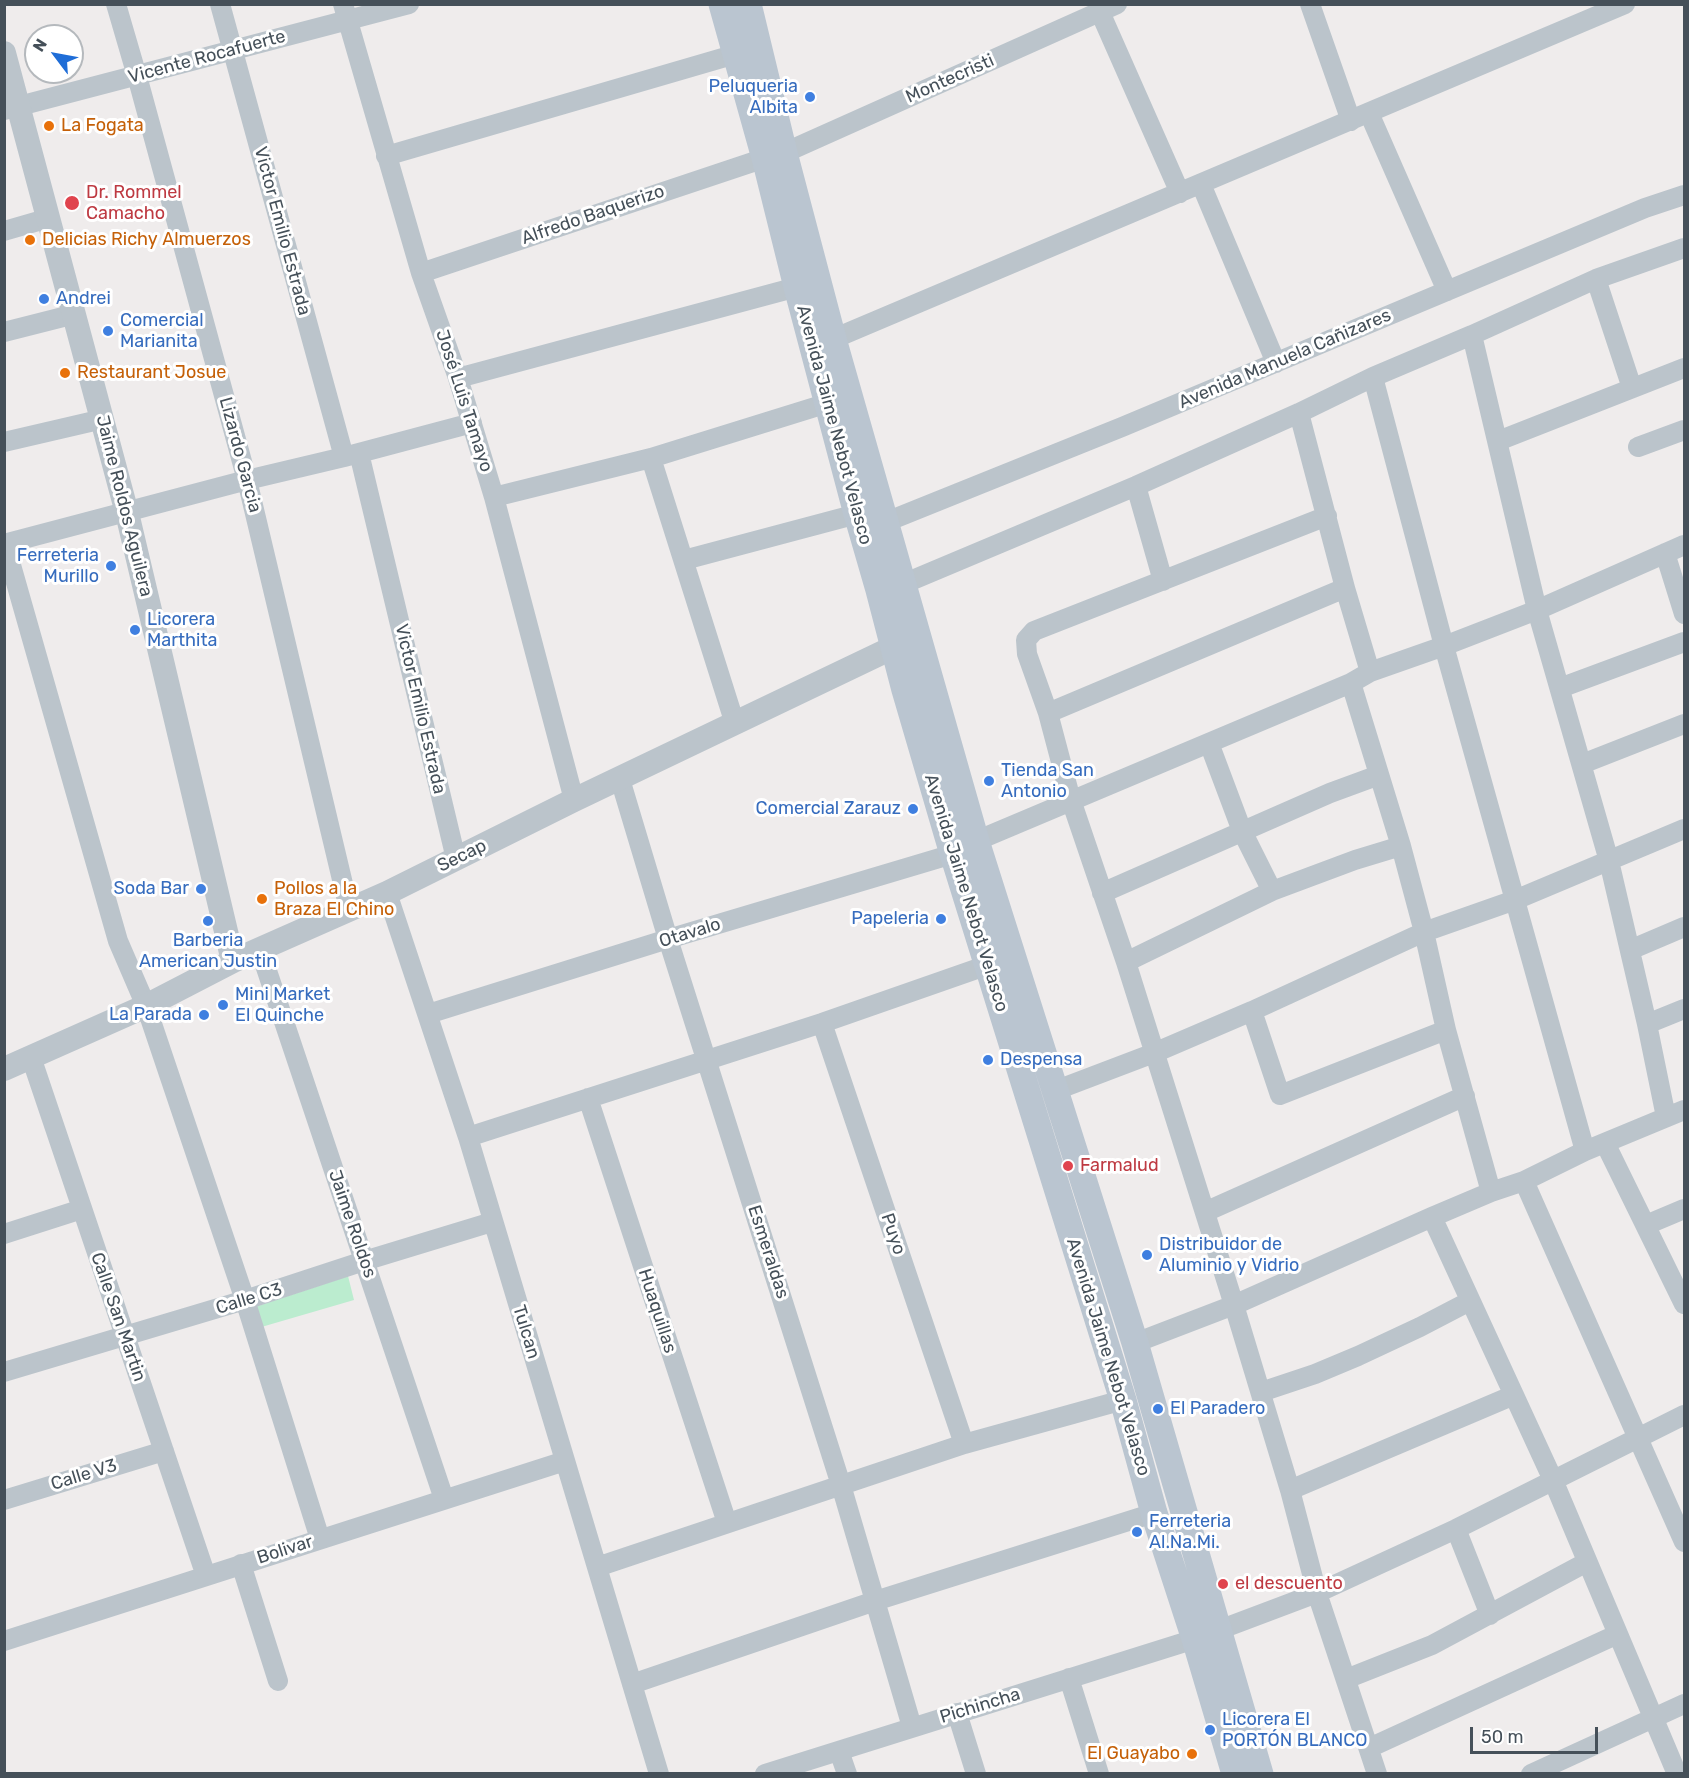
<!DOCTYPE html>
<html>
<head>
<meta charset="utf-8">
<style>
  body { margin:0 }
  #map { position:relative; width:1689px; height:1778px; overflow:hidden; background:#efecec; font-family:Rubik,sans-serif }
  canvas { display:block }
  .frame { position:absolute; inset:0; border:6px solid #455059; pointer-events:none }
  .north { position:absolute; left:24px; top:24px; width:60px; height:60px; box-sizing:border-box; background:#fff; border:2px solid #b5b9bd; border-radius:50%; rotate:302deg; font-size:16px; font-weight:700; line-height:24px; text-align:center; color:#455059 }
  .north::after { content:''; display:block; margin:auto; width:21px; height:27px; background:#1f6dd7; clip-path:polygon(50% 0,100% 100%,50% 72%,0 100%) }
  .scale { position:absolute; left:1470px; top:1727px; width:128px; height:27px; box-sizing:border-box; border:3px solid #455059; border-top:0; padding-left:8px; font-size:18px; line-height:21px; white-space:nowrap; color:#455059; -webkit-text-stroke:4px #fff; paint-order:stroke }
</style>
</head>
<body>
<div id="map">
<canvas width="1689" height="1778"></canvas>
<div class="frame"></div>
<div class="north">N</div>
<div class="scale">50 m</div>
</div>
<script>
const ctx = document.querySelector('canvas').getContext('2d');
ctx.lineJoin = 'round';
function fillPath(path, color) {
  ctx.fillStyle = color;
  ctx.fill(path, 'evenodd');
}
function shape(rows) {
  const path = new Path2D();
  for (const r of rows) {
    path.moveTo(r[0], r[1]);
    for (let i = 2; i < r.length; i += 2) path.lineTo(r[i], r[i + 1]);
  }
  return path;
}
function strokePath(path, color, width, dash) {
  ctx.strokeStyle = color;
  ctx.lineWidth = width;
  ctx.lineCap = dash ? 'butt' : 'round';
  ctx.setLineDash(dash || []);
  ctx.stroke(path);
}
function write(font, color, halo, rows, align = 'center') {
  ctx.font = font + ' Rubik,sans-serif';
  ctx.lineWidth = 6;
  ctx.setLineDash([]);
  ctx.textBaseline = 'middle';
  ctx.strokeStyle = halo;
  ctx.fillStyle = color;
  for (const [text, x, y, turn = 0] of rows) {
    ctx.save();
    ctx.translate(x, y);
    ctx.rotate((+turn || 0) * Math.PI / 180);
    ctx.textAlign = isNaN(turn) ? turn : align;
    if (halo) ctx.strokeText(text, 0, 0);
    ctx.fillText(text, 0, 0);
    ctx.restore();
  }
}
fillPath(shape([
  [348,1276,354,1300,258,1328,252,1308]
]), '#bbeccf');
strokePath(shape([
  [116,4,137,76,247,480,349,909],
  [220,4,344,457],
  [343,4,421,273,458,378,494,497,574,800],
  [1310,4,1351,121],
  [1100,12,1180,193],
  [4,110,409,4],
  [1369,113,1447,291],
  [784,153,1117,4],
  [386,156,736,54],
  [1201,184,1276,363],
  [4,231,49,218],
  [421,273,765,158],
  [1596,279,1632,388],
  [4,332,75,314],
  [1472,335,1537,610,1609,861,1647,1024,1666,1117],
  [833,339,1625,4],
  [1373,377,1444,646,1585,1151],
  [458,378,797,287],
  [1299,413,1345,588,1370,672],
  [1498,441,1684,368],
  [4,442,103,419],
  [1638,447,1684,430],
  [359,453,456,859],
  [651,458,735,724],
  [1136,486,1163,581],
  [494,497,651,458,828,403],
  [1327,516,1034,631,1026,640,1027,654,1048,713,1071,800,1126,962,1234,1305,1290,1490,1317,1593,1377,1774],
  [886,522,1122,427,1645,208,1684,195],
  [4,544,247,480,344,457,472,423],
  [5,544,118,941,146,1006,245,1300,320,1539],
  [1665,553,1684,614],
  [684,560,857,514],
  [903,584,1136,486,1299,413,1373,377,1472,335,1596,279,1684,248],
  [1351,683,1401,846,1424,932,1446,1030,1491,1192],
  [1560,688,1684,642],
  [1048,713,1345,588],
  [1209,743,1242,831,1272,891],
  [1582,764,1684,724],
  [620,779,668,939,841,1485,912,1727],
  [976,841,1351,683,1370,672,1444,646,1537,610,1684,545],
  [387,893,468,1137,659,1774],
  [1102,893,1330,793,1379,775],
  [260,950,444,1499],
  [1630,950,1684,927],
  [1126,962,1272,891,1355,860,1401,846],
  [1252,1011,1280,1095,1446,1030],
  [428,1014,668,939,953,854],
  [822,1023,964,1444],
  [1647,1024,1684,1009],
  [31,1057,206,1576],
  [1054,1091,1154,1053,1252,1011,1424,932,1515,900,1684,829],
  [588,1098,727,1523],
  [468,1137,822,1023,988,965],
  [1605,1143,1684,1304],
  [1524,1181,1684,1542],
  [1205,1212,1465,1096],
  [1432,1217,1553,1480,1677,1774],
  [1646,1225,1684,1209],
  [4,1234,82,1209],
  [1135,1343,1234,1305,1432,1217,1491,1192,1524,1181,1585,1151,1684,1110],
  [4,1372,245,1300,364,1261,492,1222],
  [1261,1392,1315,1374,1358,1356,1420,1327,1470,1301],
  [1290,1490,1514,1395],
  [4,1500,164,1451],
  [1456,1529,1490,1615],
  [241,1564,278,1681],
  [597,1567,964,1444,1123,1400],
  [4,1641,565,1461],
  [1069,1678,1099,1774],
  [1346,1679,1432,1645,1587,1562],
  [632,1684,875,1601,1154,1513],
  [957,1713,976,1774],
  [1369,1748,1618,1634],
  [839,1751,847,1774],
  [765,1774,1195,1639,1317,1593,1456,1529,1684,1415],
  [1531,1774,1684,1704]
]), '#bbc4cb', 20);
strokePath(shape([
  [4,53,127,513,233,961],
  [4,1069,146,1006,233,961,387,893,574,800,894,647,911,643]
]), '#bbc4cb', 24);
strokePath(shape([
  [722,4,765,158,797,287,857,514,879,590,905,690,953,854,1123,1400,1154,1513,1195,1639,1235,1774],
  [748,4,784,153,833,339,976,841,1135,1343,1260,1774]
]), '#bac5d0', 27);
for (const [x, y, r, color] of [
  [810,97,6,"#3f7fe0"],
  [49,126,6,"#e8710a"],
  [72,203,8,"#e0444e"],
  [30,240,6,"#e8710a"],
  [44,299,6,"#3f7fe0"],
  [108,331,6,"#3f7fe0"],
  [65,373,6,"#e8710a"],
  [111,566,6,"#3f7fe0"],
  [135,630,6,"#3f7fe0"],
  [989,781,6,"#3f7fe0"],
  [913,809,6,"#3f7fe0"],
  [201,889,6,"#3f7fe0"],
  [262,899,6,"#e8710a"],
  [941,919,6,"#3f7fe0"],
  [208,921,6,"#3f7fe0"],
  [223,1005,6,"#3f7fe0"],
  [204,1015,6,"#3f7fe0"],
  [988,1060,6,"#3f7fe0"],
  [1068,1166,6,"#e0444e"],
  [1147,1255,6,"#3f7fe0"],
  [1158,1409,6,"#3f7fe0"],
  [1137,1532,6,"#3f7fe0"],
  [1223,1584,6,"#e0444e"],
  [1210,1730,6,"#3f7fe0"],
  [1192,1754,6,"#e8710a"]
]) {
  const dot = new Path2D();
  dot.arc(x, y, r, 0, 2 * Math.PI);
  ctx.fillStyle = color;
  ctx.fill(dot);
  strokePath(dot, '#fff', 2);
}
write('18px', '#455059', '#fff', [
  ["Vicente Rocafuerte",207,57,-15],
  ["Montecristi",950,79,-24],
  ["Alfredo Baquerizo",593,215,-19],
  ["Victor Emilio Estrada",282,231,75],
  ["Avenida Manuela Cañizares",1285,359,-23],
  ["José Luis Tamayo",464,401,72],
  ["Avenida Jaime Nebot Velasco",834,425,75],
  ["Lizardo Garcia",240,455,75],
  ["Jaime Roldos Aguilera",124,506,76],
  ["Victor Emilio Estrada",420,709,77],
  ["Secap",462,856,-26],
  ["Avenida Jaime Nebot Velasco",966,893,73],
  ["Otavalo",690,933,-17],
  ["Jaime Roldos",352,1224,71],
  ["Puyo",893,1234,71],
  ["Esmeraldas",768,1252,72],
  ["Calle C3",249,1299,-17],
  ["Huaquillas",657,1311,72],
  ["Calle San Martin",118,1317,71],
  ["Tulcan",526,1332,73],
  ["Avenida Jaime Nebot Velasco",1108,1357,73],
  ["Calle V3",84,1475,-17],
  ["Bolivar",285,1550,-18],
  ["Pichincha",980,1706,-17]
]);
write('18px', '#366cbe', '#fff', [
  ["Peluqueria",798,87,"right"],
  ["Albita",798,108,"right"],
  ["Andrei",56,299],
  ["Comercial",120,321],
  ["Marianita",120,342],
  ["Ferreteria",99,556,"right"],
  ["Murillo",99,577,"right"],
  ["Licorera",147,620],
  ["Marthita",147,641],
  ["Tienda San",1001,771],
  ["Antonio",1001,792],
  ["Comercial Zarauz",901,809,"right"],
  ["Soda Bar",189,889,"right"],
  ["Papeleria",929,919,"right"],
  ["Barberia",208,941,"center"],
  ["American Justin",208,962,"center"],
  ["Mini Market",235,995],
  ["El Quinche",235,1016],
  ["La Parada",192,1015,"right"],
  ["Despensa",1000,1060],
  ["Distribuidor de",1159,1245],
  ["Aluminio y Vidrio",1159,1266],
  ["El Paradero",1170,1409],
  ["Ferreteria",1149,1522],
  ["Al.Na.Mi.",1149,1543],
  ["Licorera El",1222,1720],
  ["PORTÓN BLANCO",1222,1741]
], 'left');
write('18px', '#c56008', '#fff', [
  ["La Fogata",61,126],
  ["Delicias Richy Almuerzos",42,240],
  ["Restaurant Josue",77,373],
  ["Pollos a la",274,889],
  ["Braza El Chino",274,910],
  ["El Guayabo",1180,1754,"right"]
], 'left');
write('18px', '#be3a42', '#fff', [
  ["Dr. Rommel",86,193],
  ["Camacho",86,214],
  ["Farmalud",1080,1166],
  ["el descuento",1235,1584]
], 'left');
</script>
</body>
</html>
